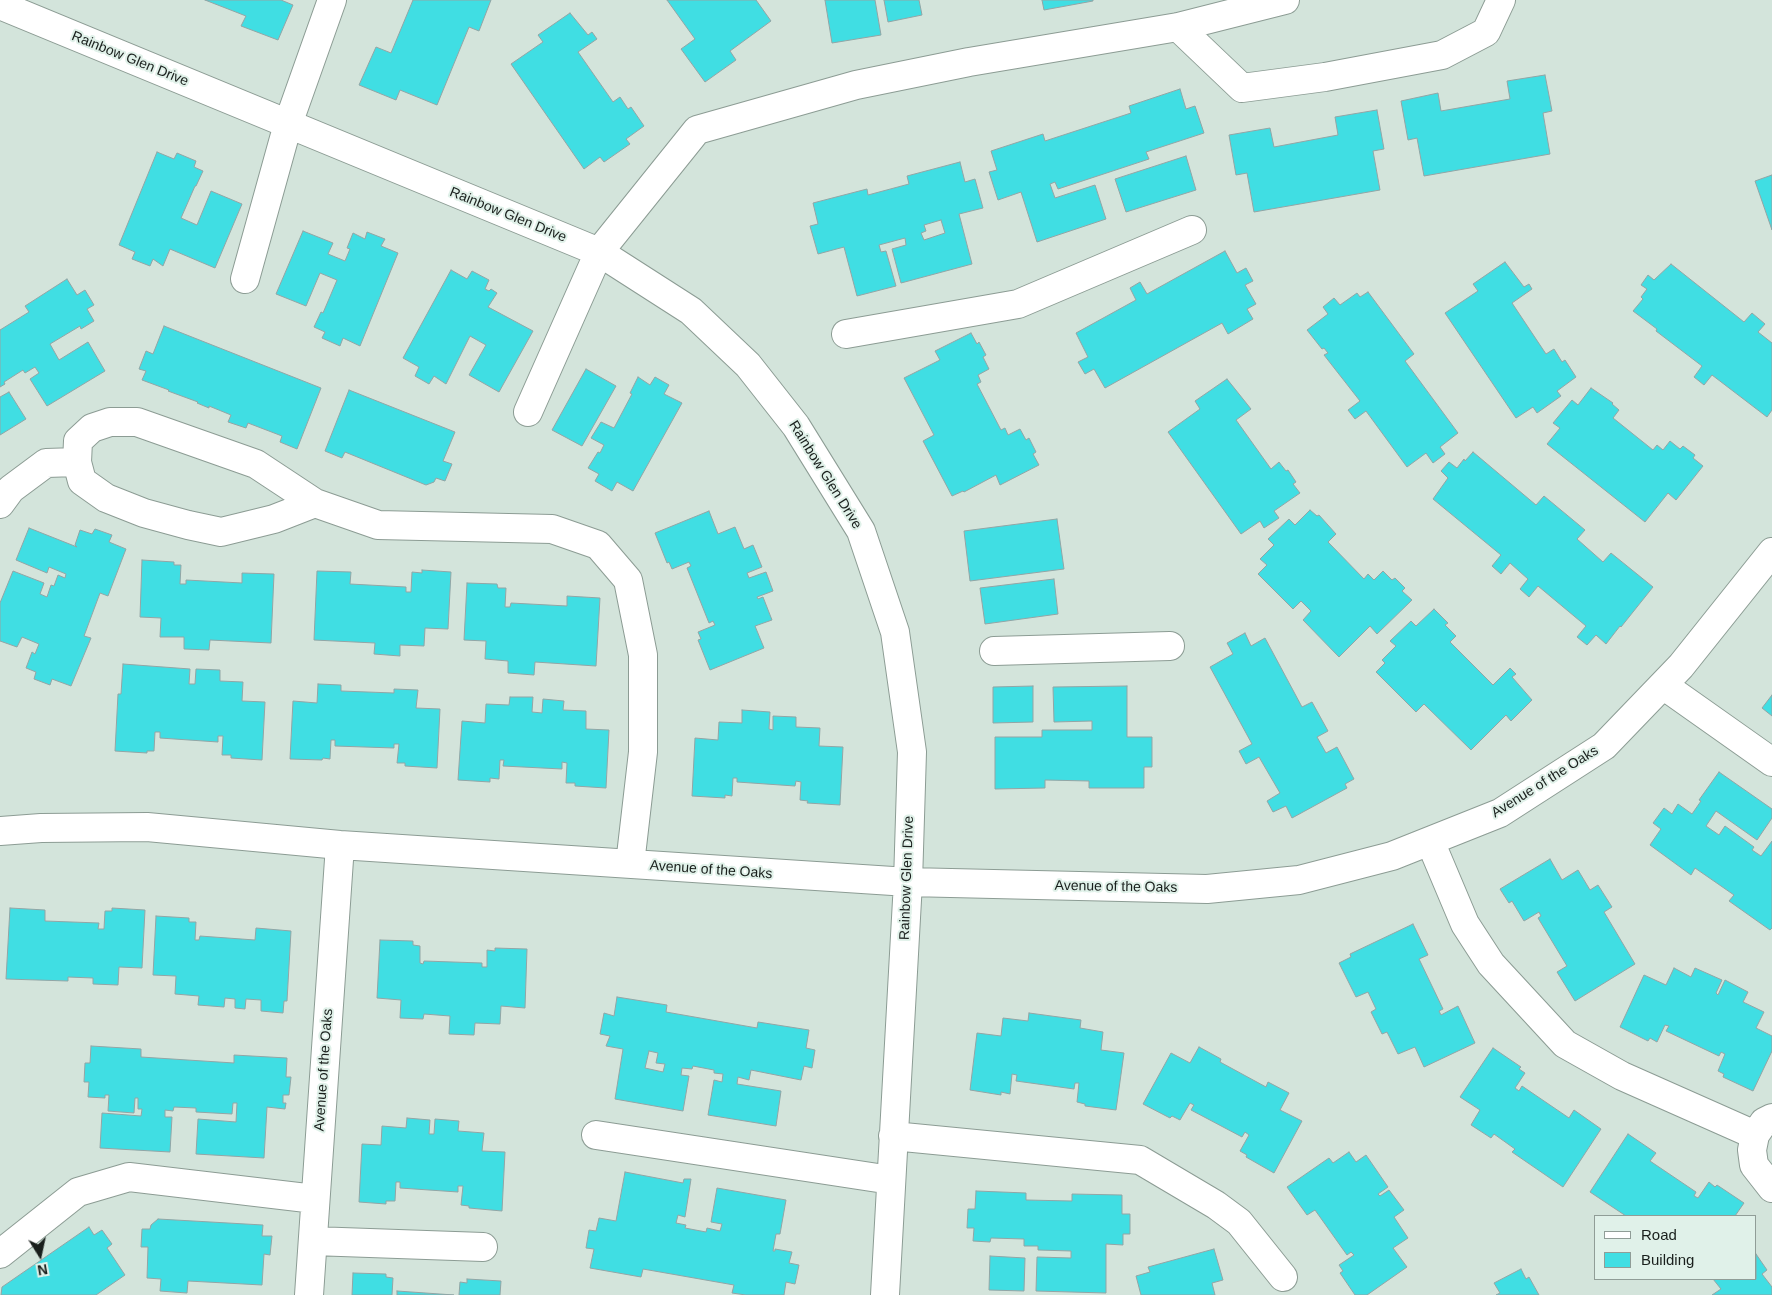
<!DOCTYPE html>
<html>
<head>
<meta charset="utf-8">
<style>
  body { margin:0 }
  #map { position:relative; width:1772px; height:1295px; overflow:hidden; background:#d3e4db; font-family:Helvetica,sans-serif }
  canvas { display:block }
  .legend { position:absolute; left:1594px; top:1215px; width:162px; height:65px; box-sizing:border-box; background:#e0f1e9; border:1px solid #909d97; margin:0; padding:6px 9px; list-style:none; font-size:15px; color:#191f1c }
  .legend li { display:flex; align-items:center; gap:10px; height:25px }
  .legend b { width:25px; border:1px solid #909d97 }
  .north { position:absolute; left:15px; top:1230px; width:50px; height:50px; -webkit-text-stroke:4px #e0f1e9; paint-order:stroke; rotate:170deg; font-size:14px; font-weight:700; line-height:20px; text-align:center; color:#191f1c }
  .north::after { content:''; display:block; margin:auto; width:18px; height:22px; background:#191f1c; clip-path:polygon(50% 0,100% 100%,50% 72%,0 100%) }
</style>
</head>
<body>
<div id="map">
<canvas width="1772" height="1295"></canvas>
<ul class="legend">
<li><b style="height:6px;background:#fff"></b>Road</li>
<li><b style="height:14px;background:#40dee3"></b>Building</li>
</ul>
<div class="north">N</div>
</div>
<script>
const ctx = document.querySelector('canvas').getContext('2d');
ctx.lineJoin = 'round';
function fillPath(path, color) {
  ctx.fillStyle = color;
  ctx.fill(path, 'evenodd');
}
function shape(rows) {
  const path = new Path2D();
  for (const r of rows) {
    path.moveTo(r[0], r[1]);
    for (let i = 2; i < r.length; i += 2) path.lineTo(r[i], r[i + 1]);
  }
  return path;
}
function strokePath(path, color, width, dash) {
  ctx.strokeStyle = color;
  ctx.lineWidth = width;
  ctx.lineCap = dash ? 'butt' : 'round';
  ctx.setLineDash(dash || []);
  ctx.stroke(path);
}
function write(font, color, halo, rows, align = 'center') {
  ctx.font = font + ' Helvetica,sans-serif';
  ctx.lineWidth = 4;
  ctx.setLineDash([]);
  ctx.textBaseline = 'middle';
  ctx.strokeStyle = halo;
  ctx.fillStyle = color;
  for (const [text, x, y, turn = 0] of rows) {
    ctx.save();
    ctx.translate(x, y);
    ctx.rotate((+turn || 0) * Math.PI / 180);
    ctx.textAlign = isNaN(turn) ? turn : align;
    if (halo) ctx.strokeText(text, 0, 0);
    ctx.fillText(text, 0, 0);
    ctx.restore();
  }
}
const building = shape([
  [205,0,281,0,293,5,278,40,241,26,246,16,205,0],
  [413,0,491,0,479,31,469,27,437,105,400,90,396,100,359,85,376,47,391,53,413,0],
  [667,0,756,0,771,21,730,51,736,60,705,82,681,49,695,39,667,0],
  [825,0,875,0,881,35,832,43,825,0],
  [884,0,919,0,922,15,888,22,884,0],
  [1042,0,1093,0,1093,1,1044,10,1042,0],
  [570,13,588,35,592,32,597,39,578,52,613,102,620,97,628,109,631,107,644,126,626,139,630,144,604,162,600,157,584,169,511,64,543,42,538,35,570,13],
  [1545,75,1552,111,1543,113,1550,154,1424,176,1417,138,1408,140,1401,101,1438,93,1441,111,1510,99,1507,81,1545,75],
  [1180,89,1186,109,1195,106,1204,133,1146,152,1149,159,1058,189,1055,182,1050,184,1055,198,1095,185,1106,219,1037,242,1021,192,998,200,989,172,997,170,991,151,1043,134,1045,141,1131,113,1129,106,1180,89],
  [1377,110,1384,149,1373,151,1380,190,1254,212,1247,173,1236,175,1229,135,1270,128,1274,147,1338,135,1335,117,1377,110],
  [157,152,174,159,177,153,196,161,194,167,203,171,196,186,195,186,181,218,197,225,211,191,242,204,215,268,170,249,163,266,153,259,150,266,132,259,135,252,119,245,157,152],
  [1186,156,1196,190,1126,212,1115,179,1186,156],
  [960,162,965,182,975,179,983,208,959,214,972,264,901,283,892,249,906,245,905,238,879,245,881,252,886,251,896,286,857,296,844,247,818,254,810,226,818,224,813,203,867,189,868,195,909,184,907,176,960,162],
  [941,220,945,233,924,240,921,233,926,231,924,225,941,220],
  [1772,175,1772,230,1755,181,1772,175],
  [303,231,333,243,328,254,345,261,350,249,347,248,353,233,365,239,367,232,385,239,381,246,398,253,360,346,343,338,340,346,322,338,325,332,314,327,321,312,323,313,337,280,320,273,306,306,276,294,303,231],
  [1225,251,1237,273,1246,268,1253,281,1245,285,1256,304,1247,309,1253,319,1228,334,1222,323,1105,388,1094,369,1085,374,1078,362,1088,357,1076,333,1136,300,1130,288,1140,282,1147,294,1225,251],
  [1505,262,1524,287,1529,284,1532,289,1512,303,1546,354,1554,349,1562,362,1565,360,1576,377,1557,391,1561,396,1537,413,1533,407,1516,418,1445,313,1478,291,1473,284,1505,262],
  [1671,264,1744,322,1752,313,1765,324,1758,332,1772,343,1772,410,1767,417,1712,375,1704,385,1694,377,1702,366,1656,331,1657,329,1633,311,1643,299,1641,297,1647,289,1641,285,1648,275,1654,280,1671,264],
  [451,270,467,279,472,271,489,280,485,289,489,291,491,289,497,293,488,307,533,331,499,392,469,375,486,345,470,336,446,384,434,376,429,384,415,376,419,367,403,358,451,270],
  [67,279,77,295,85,290,94,305,87,309,94,321,81,329,80,326,50,344,59,360,88,342,105,371,47,406,30,379,39,373,35,367,25,373,23,370,4,382,5,384,0,387,0,330,29,312,25,306,67,279],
  [1368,292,1414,354,1405,361,1458,433,1440,447,1445,454,1433,463,1426,453,1407,467,1366,411,1355,419,1348,410,1360,401,1324,355,1328,353,1324,348,1322,349,1307,330,1328,314,1323,307,1334,298,1340,305,1357,293,1360,297,1368,292],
  [164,326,321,388,297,449,280,442,282,436,248,423,246,428,228,422,231,415,209,406,209,408,197,403,198,402,168,391,169,390,142,380,146,371,139,369,146,351,153,354,164,326],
  [971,333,977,344,979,342,986,355,983,357,989,369,978,375,981,382,977,384,1001,430,1005,428,1008,435,1020,429,1026,440,1029,438,1036,452,1033,454,1039,465,1000,485,996,475,964,492,963,491,952,496,923,441,934,435,904,378,940,360,935,351,971,333],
  [586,369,616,386,582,446,552,430,586,369],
  [638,377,650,385,655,377,669,385,664,394,682,403,633,491,617,482,612,491,595,481,599,474,588,468,598,452,600,453,604,445,591,438,601,422,614,428,632,394,630,393,638,377],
  [1227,379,1251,409,1236,420,1271,469,1279,462,1286,471,1288,470,1296,482,1293,484,1300,493,1274,511,1279,518,1264,528,1260,521,1241,534,1168,432,1200,409,1195,401,1227,379],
  [1591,388,1613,403,1612,404,1619,410,1613,418,1653,450,1657,445,1663,450,1670,441,1680,449,1683,446,1695,455,1693,458,1703,466,1676,500,1668,493,1645,522,1547,444,1560,428,1553,423,1572,400,1578,405,1591,388],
  [349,390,455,432,443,461,452,464,445,481,436,478,434,482,426,485,345,452,342,458,325,451,349,390],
  [9,392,26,419,0,435,0,397,9,392],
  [1473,452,1536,505,1544,496,1585,530,1577,539,1603,562,1611,553,1653,587,1621,627,1620,626,1606,644,1596,635,1587,645,1577,637,1586,626,1538,586,1529,597,1520,589,1528,579,1510,563,1501,574,1492,566,1501,555,1433,499,1448,478,1441,471,1449,462,1457,468,1464,459,1465,461,1473,452],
  [1310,510,1317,516,1319,515,1336,534,1328,542,1364,579,1368,574,1374,580,1383,571,1392,580,1395,578,1405,588,1402,591,1412,600,1377,634,1370,626,1339,657,1303,620,1311,611,1301,601,1293,609,1258,574,1267,565,1260,559,1274,545,1268,539,1289,519,1295,525,1310,510],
  [709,511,718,534,735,527,744,549,753,545,762,567,747,573,749,578,766,572,773,591,757,597,758,599,763,597,772,620,755,626,764,648,710,670,698,640,701,639,698,632,715,625,713,621,709,623,687,568,691,566,689,562,672,569,669,562,667,563,655,533,709,511],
  [1057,519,1064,569,970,581,964,531,1057,519],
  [29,528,77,547,75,545,80,530,92,534,95,529,112,535,109,542,126,549,108,596,100,593,84,636,91,638,71,686,52,679,50,685,34,679,36,672,26,668,32,652,35,654,39,644,22,637,17,647,0,641,0,603,13,571,44,583,40,594,47,597,51,585,54,586,58,575,65,578,66,574,49,567,47,573,16,560,29,528],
  [142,560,174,562,174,565,181,565,180,584,186,584,186,580,242,583,242,573,274,574,271,643,210,640,209,650,184,649,184,637,160,637,161,618,140,617,142,560],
  [422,570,451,572,448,629,425,628,424,646,400,645,400,656,374,654,375,643,314,640,317,571,351,572,350,584,406,587,406,592,411,592,412,572,422,573,422,570],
  [1054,579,1058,614,985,624,980,588,1054,579],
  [467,583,497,584,498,588,506,588,505,607,510,607,511,603,567,606,567,596,600,598,596,666,535,662,534,675,508,673,508,661,485,659,486,641,464,640,467,583],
  [1434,609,1448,623,1445,625,1456,636,1450,642,1493,685,1510,668,1516,674,1512,677,1532,700,1511,721,1506,715,1471,750,1424,704,1416,712,1376,672,1385,663,1382,660,1396,646,1390,641,1411,621,1416,626,1434,609],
  [1245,633,1251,646,1265,638,1302,707,1312,702,1328,731,1317,737,1326,753,1337,747,1354,779,1345,784,1347,788,1292,818,1286,806,1273,812,1267,801,1280,793,1259,757,1246,764,1239,751,1252,744,1210,667,1233,654,1227,643,1245,633],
  [123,664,190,669,189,684,195,684,196,669,220,670,220,681,243,682,242,701,265,702,262,760,231,758,231,755,222,755,223,736,218,736,218,742,160,738,160,732,155,732,154,751,147,751,147,753,115,751,118,694,121,694,123,664],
  [318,684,341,685,341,691,394,693,394,689,418,690,416,708,440,709,437,768,405,766,405,763,397,763,399,744,394,744,394,748,335,746,335,740,331,740,330,759,323,758,322,760,290,759,293,701,317,703,318,684],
  [1033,686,1033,722,993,723,993,687,1033,686],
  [1127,686,1127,737,1152,737,1152,767,1144,767,1144,788,1089,788,1089,781,1045,780,1045,788,995,789,995,737,1042,737,1042,730,1092,730,1092,721,1054,722,1053,687,1127,686],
  [1772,695,1772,716,1762,708,1772,695],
  [510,697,533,697,532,712,542,713,543,699,564,701,563,710,586,711,586,729,609,730,606,788,575,786,575,783,566,783,567,763,562,762,562,769,503,766,504,760,500,760,499,779,490,778,490,782,458,780,462,721,485,723,486,704,509,705,510,697],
  [742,710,770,712,769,729,773,730,773,716,796,717,796,727,820,728,819,746,843,747,840,805,807,803,808,801,800,800,801,782,796,781,795,786,737,782,737,778,733,778,732,796,725,795,725,798,692,796,695,738,718,740,719,722,742,723,742,710],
  [1719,772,1772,809,1772,818,1757,840,1716,811,1706,826,1719,835,1725,826,1754,847,1752,850,1761,856,1772,841,1772,928,1770,930,1729,901,1734,895,1695,868,1691,875,1650,845,1661,829,1653,823,1664,808,1672,814,1678,804,1692,814,1701,801,1699,800,1719,772],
  [1550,859,1562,880,1578,870,1590,890,1598,885,1612,907,1604,912,1635,964,1575,1001,1557,972,1567,966,1538,918,1541,916,1539,912,1524,921,1512,901,1509,903,1500,889,1550,859],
  [10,908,45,910,45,921,99,923,98,929,104,929,105,911,112,911,112,908,145,910,142,968,119,967,118,985,93,984,93,978,68,977,68,981,6,979,10,908],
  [156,916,189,918,189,922,196,922,195,940,199,940,200,936,255,940,256,928,291,931,287,1001,284,1001,283,1013,261,1011,261,1000,246,999,245,1009,235,1008,235,999,225,998,224,1007,198,1005,199,996,175,994,176,976,153,975,156,916],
  [1413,924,1428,955,1419,959,1443,1009,1439,1011,1441,1015,1458,1006,1475,1043,1424,1067,1415,1047,1398,1054,1387,1032,1382,1034,1371,1012,1376,1009,1368,992,1356,997,1339,963,1351,957,1350,954,1413,924],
  [380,940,413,941,413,945,420,946,420,963,423,964,424,961,482,963,482,967,487,967,487,950,495,951,495,948,527,949,525,1008,501,1006,500,1024,475,1023,474,1035,449,1034,450,1016,424,1014,423,1019,400,1018,401,1000,377,998,380,940],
  [1674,968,1691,977,1695,968,1722,980,1716,993,1718,995,1725,980,1748,992,1743,1002,1764,1012,1756,1028,1772,1036,1772,1051,1753,1091,1723,1077,1724,1074,1718,1071,1725,1054,1721,1052,1719,1056,1666,1031,1669,1026,1665,1025,1657,1042,1650,1038,1648,1041,1620,1027,1644,975,1666,985,1674,968],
  [617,997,667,1005,666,1012,757,1028,758,1022,809,1030,806,1048,815,1050,812,1068,804,1066,801,1080,751,1070,749,1080,738,1077,737,1084,781,1091,776,1126,708,1115,714,1080,722,1082,723,1074,714,1073,714,1070,693,1066,692,1069,682,1068,681,1075,689,1076,683,1111,615,1099,623,1049,606,1046,610,1036,600,1034,604,1013,614,1016,617,997],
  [649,1051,658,1053,656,1063,665,1064,663,1072,645,1068,649,1051],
  [1029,1013,1081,1020,1080,1028,1103,1032,1101,1050,1124,1053,1116,1110,1085,1106,1085,1104,1077,1102,1079,1083,1075,1083,1074,1089,1016,1081,1017,1075,1012,1074,1010,1094,1001,1092,1001,1095,970,1090,977,1033,1001,1036,1003,1018,1028,1021,1029,1013],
  [91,1046,141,1049,141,1057,234,1063,234,1055,287,1058,286,1077,291,1077,289,1095,283,1095,283,1103,286,1103,285,1109,267,1107,264,1158,196,1154,198,1119,236,1122,237,1103,233,1103,232,1114,196,1112,196,1108,174,1107,173,1111,165,1110,165,1117,172,1117,170,1152,100,1148,102,1113,141,1116,142,1109,138,1109,138,1098,135,1098,134,1113,108,1111,109,1095,105,1095,105,1098,88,1097,89,1082,84,1082,85,1063,90,1063,91,1046],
  [1199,1047,1221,1059,1220,1062,1266,1087,1268,1082,1289,1093,1280,1110,1302,1121,1274,1173,1246,1157,1247,1155,1240,1151,1249,1135,1245,1132,1242,1137,1191,1110,1194,1105,1190,1103,1180,1120,1172,1116,1170,1118,1143,1104,1171,1053,1190,1063,1199,1047],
  [1493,1048,1521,1067,1519,1069,1525,1073,1515,1088,1519,1091,1522,1086,1569,1118,1574,1110,1601,1129,1563,1187,1512,1152,1515,1149,1494,1134,1491,1138,1471,1125,1480,1110,1460,1097,1493,1048],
  [407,1118,430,1120,429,1134,434,1134,435,1119,459,1121,458,1131,484,1133,482,1151,505,1152,502,1211,469,1208,469,1206,461,1205,463,1186,458,1186,458,1192,400,1188,400,1182,396,1182,395,1201,386,1201,386,1204,359,1202,362,1144,381,1145,382,1126,406,1128,407,1118],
  [1628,1134,1656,1153,1650,1161,1696,1192,1694,1196,1698,1198,1709,1182,1715,1187,1717,1185,1744,1203,1735,1216,1626,1216,1590,1192,1628,1134],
  [1349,1152,1356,1162,1366,1155,1388,1187,1378,1194,1380,1196,1389,1190,1404,1210,1394,1217,1408,1238,1393,1248,1407,1267,1367,1295,1355,1295,1340,1273,1343,1271,1339,1265,1354,1255,1351,1252,1347,1255,1315,1210,1307,1215,1287,1187,1329,1158,1333,1163,1349,1152],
  [625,1172,683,1183,684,1179,691,1179,685,1217,678,1215,676,1223,686,1225,685,1228,706,1232,707,1228,720,1231,722,1224,711,1222,717,1188,786,1200,780,1234,776,1234,773,1251,775,1251,775,1249,792,1252,789,1263,799,1265,795,1284,786,1282,784,1295,746,1295,732,1293,734,1285,643,1269,641,1277,590,1268,594,1249,586,1248,589,1230,596,1231,599,1218,616,1221,625,1172],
  [976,1191,1026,1193,1026,1200,1072,1201,1072,1194,1122,1195,1122,1214,1130,1214,1130,1234,1123,1234,1123,1245,1106,1244,1106,1293,1036,1291,1037,1257,1071,1258,1071,1251,1038,1250,1038,1246,1024,1246,1024,1239,991,1238,990,1242,973,1241,974,1228,967,1228,968,1209,975,1209,976,1191],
  [158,1219,263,1225,262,1236,272,1236,270,1255,264,1254,262,1285,188,1281,187,1293,160,1291,161,1279,147,1278,148,1247,141,1247,142,1229,150,1229,151,1225,158,1219],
  [89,1227,94,1235,102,1230,112,1244,107,1248,125,1275,96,1295,1,1295,2,1287,89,1227],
  [1214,1249,1223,1280,1212,1283,1215,1295,1141,1295,1136,1276,1150,1272,1148,1267,1214,1249],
  [1756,1254,1767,1270,1762,1274,1772,1287,1772,1295,1712,1295,1721,1289,1713,1279,1756,1279,1756,1254],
  [990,1256,1025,1258,1024,1291,989,1290,990,1256],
  [1521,1269,1526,1279,1529,1277,1539,1295,1496,1295,1500,1293,1494,1283,1521,1269],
  [353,1273,386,1274,386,1277,393,1278,392,1295,352,1295,353,1273],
  [467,1279,501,1281,500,1295,459,1295,460,1282,467,1283,467,1279],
  [397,1291,454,1295,397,1295,397,1291]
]);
fillPath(building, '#40dee3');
strokePath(building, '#92a5a5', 1);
const minor = shape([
  [0,5,599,252,691,311,748,365,796,426,861,531,895,632,912,752,908,882,885,1295],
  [1178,27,1242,88,1325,77,1442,55,1486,32,1501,0],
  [245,279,288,124,332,0],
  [846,334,1018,304,1192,230],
  [528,412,599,252,697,130,856,85,969,62,1178,27,1285,0],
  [315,503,274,519,221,532,188,525,144,513,106,498,82,481,77,462,78,441,92,428,110,422,137,422,256,464,315,503,378,525,552,529,598,545,628,580,643,655,643,752,630,864],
  [0,504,11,489,46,463,77,462],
  [994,651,1170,646],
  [1663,685,1772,762],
  [0,831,41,828,147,827,340,845,908,882,1207,889,1299,880,1392,856,1500,813,1604,746,1681,666,1772,552],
  [1430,841,1465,924,1491,964,1565,1044,1622,1076,1755,1135],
  [1772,1118,1764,1122,1755,1135,1752,1150,1754,1165,1772,1188],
  [596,1135,891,1180],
  [893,1136,1140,1160,1216,1205,1239,1222,1283,1277],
  [313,1241,483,1247],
  [0,1254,78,1192,129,1177,315,1199],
  [309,1295,340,845]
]);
strokePath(minor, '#8c9c94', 30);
strokePath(minor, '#fff', 28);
write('14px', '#191f1c', '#e0f1e9', [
  ["Rainbow Glen Drive",130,59,22],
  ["Rainbow Glen Drive",508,215,22],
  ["Rainbow Glen Drive",825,475,58],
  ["Avenue of the Oaks",1545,782,-32],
  ["Avenue of the Oaks",711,870,4],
  ["Rainbow Glen Drive",907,878,-88],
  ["Avenue of the Oaks",1116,887,1],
  ["Avenue of the Oaks",324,1070,-86]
]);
</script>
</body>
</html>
